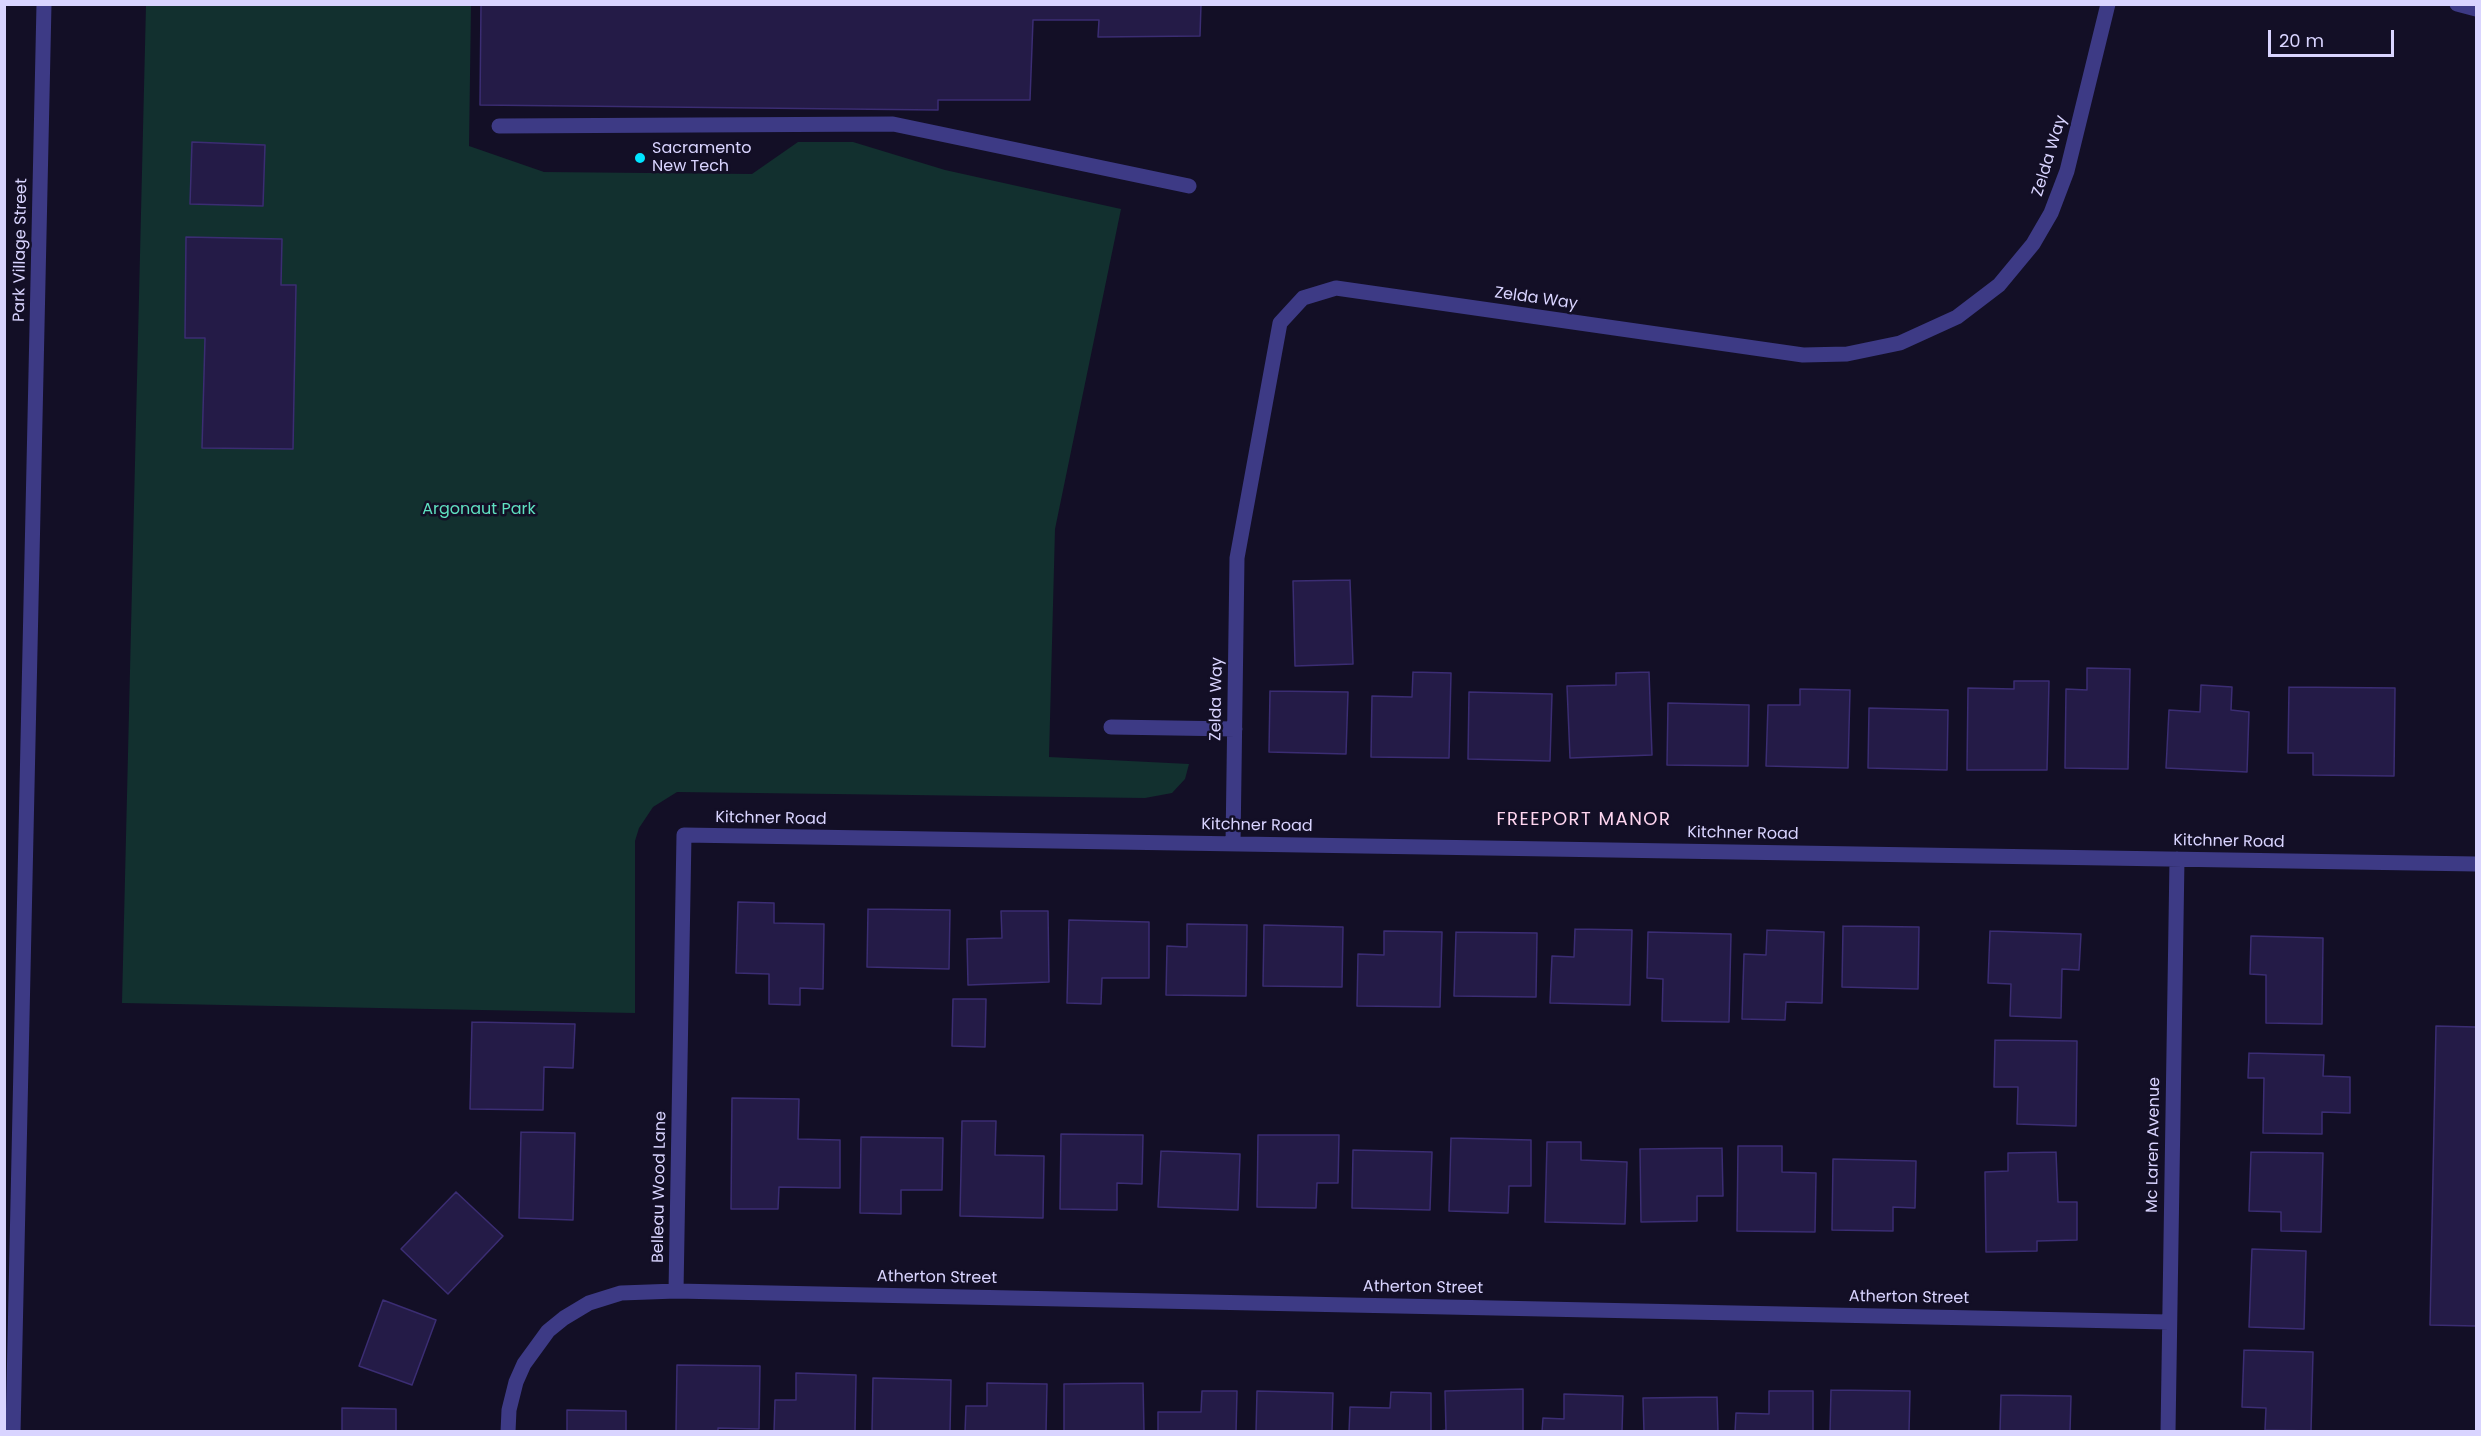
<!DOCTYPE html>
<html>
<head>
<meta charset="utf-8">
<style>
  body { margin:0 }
  #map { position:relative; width:2481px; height:1436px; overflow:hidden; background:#130f26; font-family:Poppins,sans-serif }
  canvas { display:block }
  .frame { position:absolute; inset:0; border:6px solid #d9d4ff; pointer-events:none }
  .scale { position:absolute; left:2268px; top:30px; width:126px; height:27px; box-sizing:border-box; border:3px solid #d9d4ff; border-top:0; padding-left:8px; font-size:18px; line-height:21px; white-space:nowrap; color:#d9d4ff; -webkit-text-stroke:4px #130f26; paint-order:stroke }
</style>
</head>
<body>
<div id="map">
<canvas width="2481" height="1436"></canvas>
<div class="frame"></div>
<div class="scale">20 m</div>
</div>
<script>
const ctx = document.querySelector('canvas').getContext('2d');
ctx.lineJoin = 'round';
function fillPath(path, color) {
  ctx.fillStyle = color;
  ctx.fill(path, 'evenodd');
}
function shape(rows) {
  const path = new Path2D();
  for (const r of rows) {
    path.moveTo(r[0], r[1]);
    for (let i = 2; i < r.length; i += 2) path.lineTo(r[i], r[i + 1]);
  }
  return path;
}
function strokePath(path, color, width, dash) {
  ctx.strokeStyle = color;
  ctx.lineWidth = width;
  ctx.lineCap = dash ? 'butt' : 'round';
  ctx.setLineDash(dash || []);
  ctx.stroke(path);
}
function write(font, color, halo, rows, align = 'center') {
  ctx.font = font + ' Poppins,sans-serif';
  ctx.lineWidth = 5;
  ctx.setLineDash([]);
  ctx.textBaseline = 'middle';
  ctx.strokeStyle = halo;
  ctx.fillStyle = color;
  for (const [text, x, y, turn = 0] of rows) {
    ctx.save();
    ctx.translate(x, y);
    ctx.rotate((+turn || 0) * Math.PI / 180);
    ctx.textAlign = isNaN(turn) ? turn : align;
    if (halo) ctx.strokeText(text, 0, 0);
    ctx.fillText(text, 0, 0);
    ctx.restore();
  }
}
fillPath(shape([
  [146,5,471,5,469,146,544,172,752,174,798,142,853,142,945,170,1121,209,1055,529,1049,757,1189,764,1185,779,1172,793,1145,798,677,792,653,807,639,828,635,841,635,1013,122,1003]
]), '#12302f');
const building = shape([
  [481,4,1201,4,1200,36,1098,37,1099,20,1033,20,1030,100,938,100,938,110,480,105,481,4],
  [192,142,265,145,263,206,190,204,192,142],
  [186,237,282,239,281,285,296,285,293,449,202,448,205,338,185,338,186,237],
  [1350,580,1353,664,1295,666,1293,581,1350,580],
  [2087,668,2130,669,2128,769,2065,768,2066,689,2087,690,2087,668],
  [1413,672,1451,673,1449,758,1371,757,1372,696,1412,697,1413,672],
  [1649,672,1652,755,1570,758,1567,686,1616,685,1616,673,1649,672],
  [2014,681,2049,681,2047,770,1967,770,1968,688,2014,689,2014,681],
  [2201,685,2232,687,2231,710,2249,712,2247,772,2166,768,2169,710,2200,712,2201,685],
  [2289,687,2395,688,2394,776,2313,775,2313,753,2288,753,2289,687],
  [1800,689,1850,690,1848,768,1766,766,1768,705,1800,705,1800,689],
  [1270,691,1348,692,1346,754,1269,752,1270,691],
  [1469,692,1552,694,1550,761,1468,759,1469,692],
  [1668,703,1749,705,1748,766,1667,765,1668,703],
  [1869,708,1948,710,1947,770,1868,768,1869,708],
  [738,902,774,903,774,923,824,924,823,989,800,988,800,1005,769,1004,769,974,736,973,738,902],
  [868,909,950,910,949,969,867,967,868,909],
  [1001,911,1048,911,1049,982,968,985,967,939,1002,938,1001,911],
  [1069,920,1149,922,1149,978,1102,978,1101,1004,1067,1003,1069,920],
  [1187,924,1247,925,1246,996,1166,995,1167,946,1187,947,1187,924],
  [1264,925,1343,927,1342,987,1263,986,1264,925],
  [1843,926,1919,927,1918,989,1842,987,1843,926],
  [1575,929,1632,930,1630,1005,1550,1003,1552,956,1574,957,1575,929],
  [1767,930,1824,932,1822,1003,1786,1002,1785,1020,1742,1019,1744,954,1766,955,1767,930],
  [1384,931,1442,932,1440,1007,1357,1006,1358,954,1384,955,1384,931],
  [1990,931,2081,934,2079,970,2062,969,2061,1018,2010,1016,2011,984,1988,983,1990,931],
  [1456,932,1537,933,1536,997,1454,996,1456,932],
  [1648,932,1731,934,1729,1022,1662,1021,1663,979,1647,978,1648,932],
  [2251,936,2323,938,2322,1024,2266,1023,2266,975,2250,974,2251,936],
  [953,999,986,999,985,1047,952,1046,953,999],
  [472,1022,575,1024,573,1068,544,1067,543,1110,470,1109,472,1022],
  [2436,1026,2476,1027,2476,1326,2430,1325,2436,1026],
  [1995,1040,2077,1041,2076,1126,2017,1124,2018,1087,1994,1087,1995,1040],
  [2249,1053,2324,1055,2323,1076,2350,1077,2350,1113,2322,1112,2322,1134,2263,1133,2264,1078,2248,1078,2249,1053],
  [732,1098,799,1099,798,1139,840,1140,840,1188,779,1187,778,1209,731,1209,732,1098],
  [962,1121,996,1121,995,1155,1044,1156,1043,1218,960,1216,962,1121],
  [521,1132,575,1133,573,1220,519,1218,521,1132],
  [1061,1134,1143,1135,1142,1184,1117,1183,1117,1210,1060,1209,1061,1134],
  [1258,1135,1339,1135,1338,1183,1317,1183,1316,1208,1257,1207,1258,1135],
  [861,1137,943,1138,942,1190,901,1190,901,1214,860,1213,861,1137],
  [1451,1138,1531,1140,1531,1186,1509,1186,1508,1213,1449,1211,1451,1138],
  [1547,1142,1581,1142,1581,1160,1627,1162,1625,1224,1545,1222,1547,1142],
  [1738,1146,1782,1146,1782,1172,1816,1173,1815,1232,1737,1231,1738,1146],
  [1722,1148,1723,1196,1697,1196,1697,1221,1641,1222,1640,1149,1722,1148],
  [1353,1150,1432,1152,1430,1210,1352,1208,1353,1150],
  [1161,1151,1240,1154,1238,1210,1158,1207,1161,1151],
  [2056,1152,2058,1202,2077,1202,2077,1240,2037,1241,2037,1251,1986,1252,1985,1172,2008,1171,2008,1153,2056,1152],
  [2251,1152,2323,1153,2321,1232,2281,1231,2281,1212,2249,1211,2251,1152],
  [1833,1159,1916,1161,1915,1208,1893,1207,1893,1231,1832,1230,1833,1159],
  [456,1192,503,1236,448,1294,401,1249,456,1192],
  [2252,1249,2306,1251,2304,1329,2249,1327,2252,1249],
  [383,1300,436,1320,412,1385,359,1366,383,1300],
  [2244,1350,2313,1352,2311,1431,2265,1430,2266,1408,2242,1407,2244,1350],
  [677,1365,760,1366,759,1429,718,1428,718,1432,676,1432,677,1365],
  [796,1373,856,1375,855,1432,774,1432,775,1400,796,1400,796,1373],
  [873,1378,951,1380,950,1432,872,1432,873,1378],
  [987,1383,1047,1384,1046,1432,965,1432,966,1406,987,1406,987,1383],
  [1143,1383,1144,1432,1064,1432,1064,1384,1143,1383],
  [1523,1389,1523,1432,1435,1432,1446,1430,1445,1391,1523,1389],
  [1831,1390,1910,1391,1909,1432,1830,1432,1831,1390],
  [1202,1391,1237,1391,1236,1432,1158,1432,1158,1412,1201,1412,1202,1391],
  [1257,1391,1333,1393,1332,1432,1256,1432,1257,1391],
  [1769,1391,1813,1391,1813,1432,1735,1432,1736,1413,1769,1414,1769,1391],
  [1391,1392,1431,1393,1431,1432,1349,1432,1350,1407,1390,1408,1391,1392],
  [1564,1394,1623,1396,1622,1432,1542,1432,1543,1418,1564,1419,1564,1394],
  [2001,1395,2071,1396,2070,1432,2000,1432,2001,1395],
  [1717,1397,1718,1432,1644,1432,1643,1398,1717,1397],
  [342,1408,396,1409,396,1432,342,1432,342,1408],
  [567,1410,626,1411,626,1432,567,1432,567,1410]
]);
fillPath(building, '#241b47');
strokePath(building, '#3b2d73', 1.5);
strokePath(shape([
  [2457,4,2476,9],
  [499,126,893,124,1189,186],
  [1111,727,1235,729],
  [1233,844,1237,558,1280,323,1303,298,1336,288,1803,355,1847,354,1900,343,1957,317,1999,285,2033,244,2051,213,2067,171,2108,4],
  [676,1291,684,835,2476,864],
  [13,1432,44,4],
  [508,1432,509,1410,516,1382,524,1364,548,1331,564,1318,589,1303,621,1293,676,1291,2169,1322],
  [2168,1432,2177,859]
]), '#3d3a85', 15);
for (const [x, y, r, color] of [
  [640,158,6,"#00e5ff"]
]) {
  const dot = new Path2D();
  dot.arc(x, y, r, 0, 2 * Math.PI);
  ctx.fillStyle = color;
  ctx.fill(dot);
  strokePath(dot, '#130f26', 2);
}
write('16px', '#d9d4ff', '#130f26', [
  ["Sacramento",652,149],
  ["New Tech",652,167]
], 'left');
write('16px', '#d9d4ff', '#130f26', [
  ["Zelda Way",2050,156,-73],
  ["Park Village Street",21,250,-89],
  ["Zelda Way",1536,299,8],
  ["Zelda Way",1217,699,-89],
  ["Kitchner Road",771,819,1],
  ["Kitchner Road",1257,826,1],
  ["Kitchner Road",1743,834,1],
  ["Kitchner Road",2229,842,1],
  ["Mc Laren Avenue",2154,1145,-89],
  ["Belleau Wood Lane",660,1187,-89],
  ["Atherton Street",937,1278,1],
  ["Atherton Street",1423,1288,1],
  ["Atherton Street",1909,1298,1]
]);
write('16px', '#5fe0c0', '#130f26', [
  ["Argonaut Park",479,510]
]);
ctx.letterSpacing = '1.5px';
write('18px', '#ffd6f0', '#130f26', [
  ["FREEPORT MANOR",1584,820]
]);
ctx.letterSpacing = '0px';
</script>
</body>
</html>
